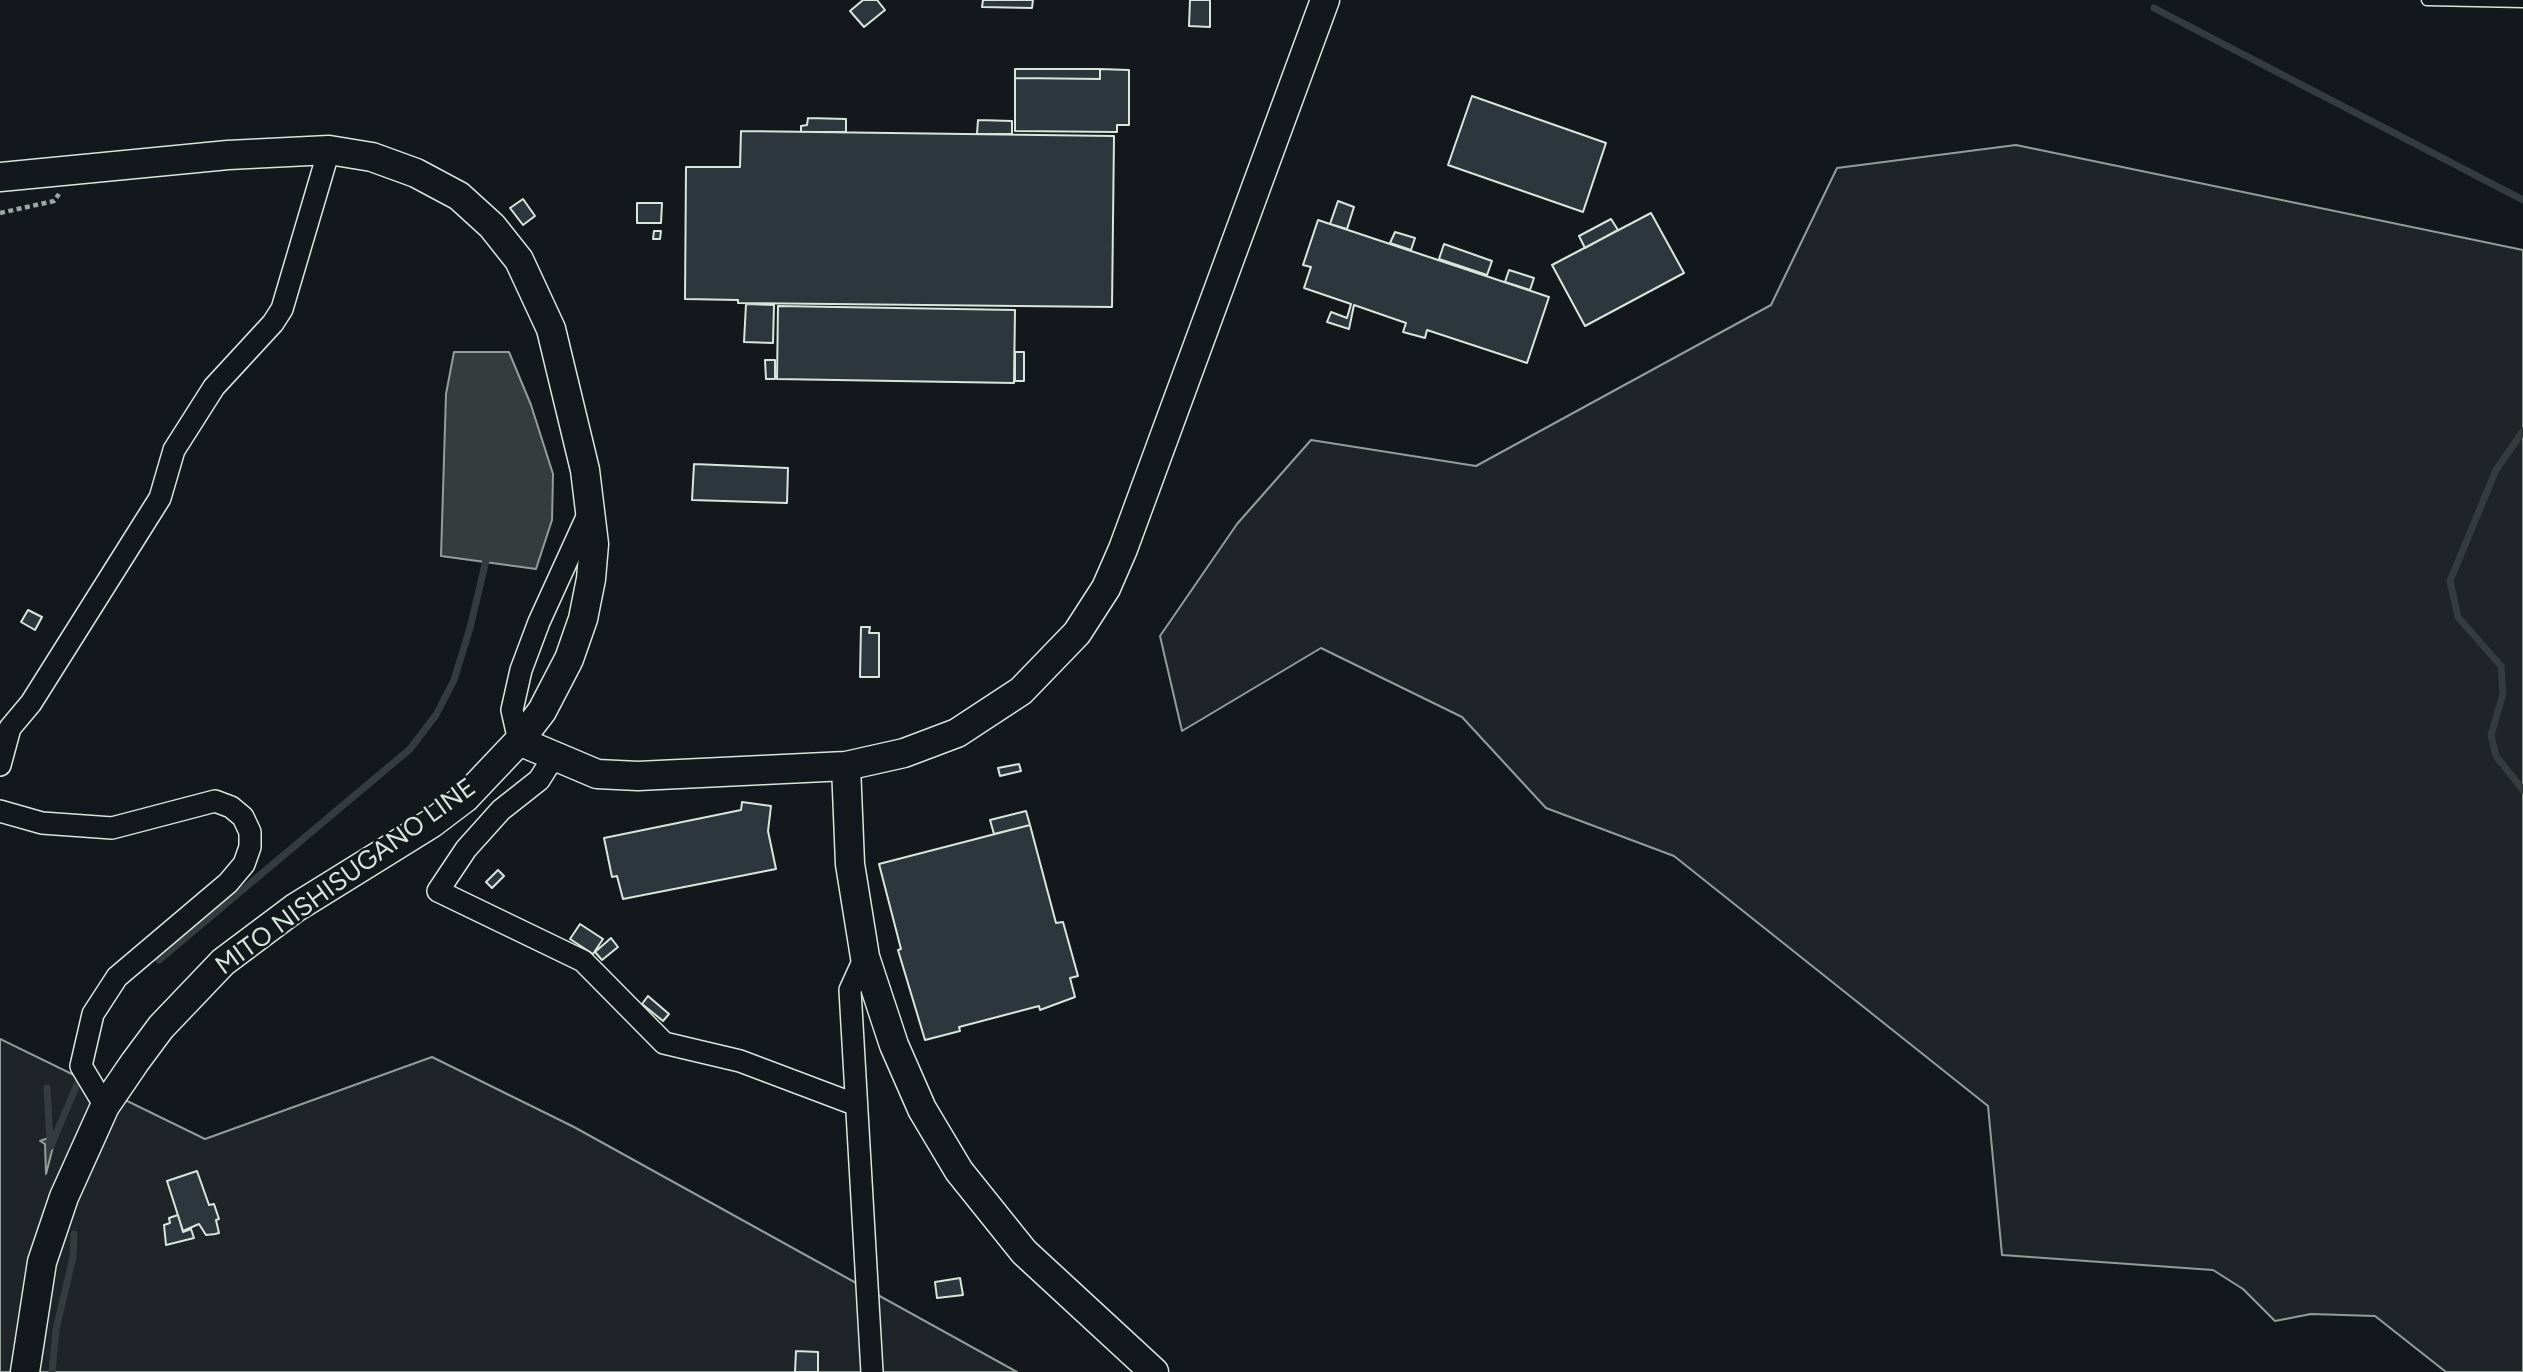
<!DOCTYPE html>
<html>
<head>
<meta charset="utf-8">
<style>
  body { margin:0 }
  canvas { display:block; background:#14181c }
</style>
</head>
<body>
<canvas width="2523" height="1372"></canvas>
<script>
const ctx = document.querySelector('canvas').getContext('2d');
ctx.lineJoin = 'round';
function fillPath(path, color) {
  ctx.fillStyle = color;
  ctx.fill(path, 'evenodd');
}
function shape(rows) {
  const path = new Path2D();
  for (const r of rows) {
    path.moveTo(r[0], r[1]);
    for (let i = 2; i < r.length; i += 2) path.lineTo(r[i], r[i + 1]);
  }
  return path;
}
function strokePath(path, color, width, dash) {
  ctx.strokeStyle = color;
  ctx.lineWidth = width;
  ctx.lineCap = dash ? 'butt' : 'round';
  ctx.setLineDash(dash || []);
  ctx.stroke(path);
}
function write(font, color, halo, rows, align = 'center') {
  ctx.font = font + ' Figtree,sans-serif';
  ctx.lineWidth = 5;
  ctx.setLineDash([]);
  ctx.textBaseline = 'middle';
  ctx.strokeStyle = halo;
  ctx.fillStyle = color;
  for (const [text, x, y, turn = 0] of rows) {
    ctx.save();
    ctx.translate(x, y);
    ctx.rotate((+turn || 0) * Math.PI / 180);
    ctx.textAlign = isNaN(turn) ? turn : align;
    if (halo) ctx.strokeText(text, 0, 0);
    ctx.fillText(text, 0, 0);
    ctx.restore();
  }
}
const green = shape([
  [2016,145,2523,250,2523,1372,2446,1372,2375,1316,2311,1314,2275,1321,2243,1289,2213,1270,2002,1255,1988,1106,1674,856,1546,808,1462,717,1321,648,1182,731,1160,636,1237,524,1311,440,1476,466,1771,305,1837,168,2016,145],
  [0,1039,205,1139,432,1057,574,1127,1017,1372,0,1372,0,1039]
]);
fillPath(green, '#202428');
strokePath(green, '#939e99', 2);
const water = shape([
  [454,352,509,352,531,405,553,474,552,520,536,569,441,556,446,394,454,352],
  [51,1137,55,1139,46,1174,45,1144,40,1141,51,1137]
]);
fillPath(water, '#363b3e');
strokePath(water, '#939e99', 2);
strokePath(shape([
  [2154,8,2523,200],
  [2523,431,2496,470,2450,581,2458,617,2501,666,2503,694,2491,735,2496,756,2523,790],
  [159,960,410,749,436,715,454,680,470,628,488,552],
  [47,1088,50,1140],
  [51,1146,78,1082],
  [52,1372,56,1330,73,1257,74,1234]
]), '#363b3e', 7);
const building = shape([
  [863,0,877,0,885,10,864,27,850,11,863,0],
  [983,0,1033,0,1032,8,982,7,983,0],
  [1190,0,1210,0,1210,27,1189,26,1190,0],
  [1015,69,1100,69,1100,79,1015,78,1015,69],
  [1100,69,1129,70,1129,125,1117,125,1117,132,1015,131,1015,78,1100,79,1100,69],
  [1472,96,1606,143,1583,212,1448,165,1472,96],
  [808,118,846,119,846,132,801,132,801,126,807,125,808,118],
  [978,120,1012,121,1012,134,977,134,978,120],
  [741,131,1114,136,1112,307,738,303,738,300,685,299,686,167,740,167,741,131],
  [523,199,535,216,523,225,510,208,523,199],
  [1338,201,1354,207,1347,229,1330,224,1338,201],
  [637,203,662,203,661,223,637,223,637,203],
  [1651,213,1684,273,1585,326,1552,265,1651,213],
  [1611,219,1618,230,1585,248,1579,236,1611,219],
  [1318,220,1549,297,1527,363,1427,330,1425,338,1403,332,1406,323,1354,305,1349,329,1327,322,1331,312,1347,318,1351,304,1304,288,1311,267,1303,265,1318,220],
  [654,231,661,231,660,239,653,239,654,231],
  [1395,232,1415,238,1411,250,1390,243,1395,232],
  [1444,244,1492,261,1487,275,1439,259,1444,244],
  [1509,270,1534,278,1530,290,1505,282,1509,270],
  [746,304,774,305,773,343,744,342,746,304],
  [778,306,1015,310,1014,383,777,379,778,306],
  [1015,352,1024,352,1024,381,1015,381,1015,352],
  [765,360,775,360,775,379,766,379,765,360],
  [694,464,788,468,787,503,692,500,694,464],
  [28,610,42,617,35,630,21,622,28,610],
  [861,627,870,627,869,633,879,633,879,677,860,677,861,627],
  [1019,764,1021,771,1000,776,998,768,1019,764],
  [742,802,771,806,768,831,776,869,623,899,617,876,612,877,604,838,741,810,742,802],
  [1026,811,1030,825,994,834,990,820,1026,811],
  [1030,825,1056,923,1063,922,1078,976,1070,978,1075,997,1040,1010,1039,1006,959,1027,960,1031,925,1040,898,950,901,949,879,864,1030,825],
  [498,870,504,876,492,888,486,882,498,870],
  [580,924,603,939,593,954,570,939,580,924],
  [611,938,618,947,602,960,595,952,611,938],
  [648,996,669,1014,663,1021,642,1004,648,996],
  [197,1171,209,1205,214,1204,219,1219,216,1220,219,1233,215,1234,206,1235,199,1224,183,1231,167,1181,197,1171],
  [178,1215,183,1232,191,1229,194,1238,166,1245,164,1225,170,1223,169,1218,178,1215],
  [960,1278,963,1295,937,1298,935,1282,960,1278],
  [796,1351,818,1352,818,1372,795,1372,796,1351]
]);
fillPath(building, '#2c363c');
strokePath(building, '#d8e6dc', 2);
const lane = shape([
  [2427,0,2523,2]
]);
const street = shape([
  [519,741,512,710,521,670,539,622,591,508],
  [553,758,539,780,501,810,466,849,438,891,583,961,664,1043,740,1061,854,1104],
  [0,765,10,728,31,703,160,498,174,450,214,387,273,323,282,309,329,150],
  [0,811,42,823,112,828,215,801,231,807,243,817,250,832,250,847,244,864,228,883,117,977,93,1014,81,1066,105,1106],
  [865,957,850,990,872,1372]
]);
const secondary = shape([
  [0,177,228,155,329,150,372,157,416,173,459,196,492,226,519,260,551,329,585,470,594,544,591,579,583,619,569,659,542,711,519,741,465,798,432,823,295,908,223,962,161,1027,135,1062,105,1106,64,1197,42,1262,25,1372],
  [519,741,597,774,638,776,846,766,904,753,957,733,1021,691,1077,633,1106,588,1123,549,1325,0],
  [846,766,850,864,865,957,894,1045,922,1109,959,1171,1024,1252,1154,1372]
]);
strokePath(lane, '#d8e6dc', 13);
strokePath(street, '#d8e6dc', 24);
strokePath(secondary, '#d8e6dc', 31);
strokePath(shape([
  [0,213,54,201,59,194]
]), '#9da8a2', 4.5, [5, 3.5]);
strokePath(lane, '#14181c', 10);
strokePath(street, '#14181c', 21);
strokePath(secondary, '#14181c', 28);
write('26px', '#d8e6dc', '#14181c', [
  ["MITO NISHISUGANO LINE",346,877,-36]
]);
</script>
</body>
</html>
